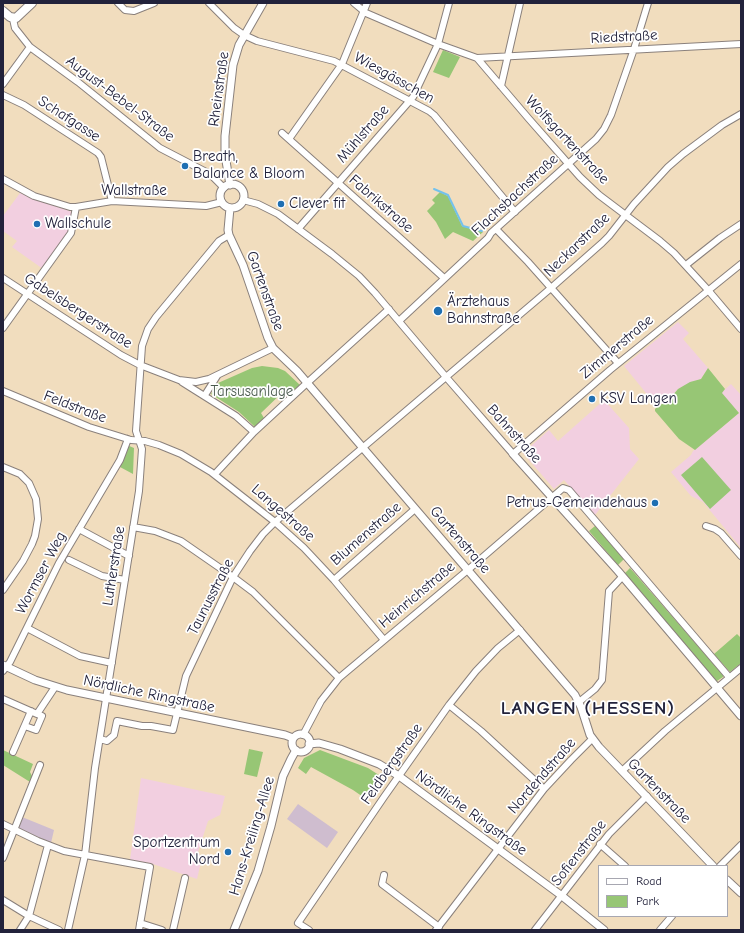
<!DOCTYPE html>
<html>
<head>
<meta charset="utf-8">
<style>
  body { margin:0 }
  #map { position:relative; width:744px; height:933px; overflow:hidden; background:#f1ddbe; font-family:"Comic Neue",sans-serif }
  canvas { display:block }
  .frame { position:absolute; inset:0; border:4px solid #22223b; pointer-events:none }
  .legend { position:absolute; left:598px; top:865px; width:130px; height:52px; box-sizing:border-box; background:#fff; border:1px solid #a7a7b1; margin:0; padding:5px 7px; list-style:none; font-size:12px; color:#22223b }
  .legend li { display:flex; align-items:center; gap:8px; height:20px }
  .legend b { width:20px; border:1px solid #a7a7b1 }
</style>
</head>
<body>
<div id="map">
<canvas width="744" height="933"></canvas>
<div class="frame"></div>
<ul class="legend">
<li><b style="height:5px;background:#fff"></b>Road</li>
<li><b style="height:11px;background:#97c675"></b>Park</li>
</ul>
</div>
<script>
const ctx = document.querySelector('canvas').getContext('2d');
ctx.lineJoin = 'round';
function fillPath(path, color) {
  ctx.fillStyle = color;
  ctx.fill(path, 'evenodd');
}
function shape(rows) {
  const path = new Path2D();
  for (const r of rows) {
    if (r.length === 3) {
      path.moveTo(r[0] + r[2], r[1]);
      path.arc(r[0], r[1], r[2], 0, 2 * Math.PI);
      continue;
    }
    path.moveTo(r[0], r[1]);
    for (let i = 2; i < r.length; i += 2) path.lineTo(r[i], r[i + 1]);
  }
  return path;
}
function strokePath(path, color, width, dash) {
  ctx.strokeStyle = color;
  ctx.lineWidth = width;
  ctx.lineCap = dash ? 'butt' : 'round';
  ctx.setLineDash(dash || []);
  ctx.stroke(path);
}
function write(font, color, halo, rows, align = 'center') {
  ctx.font = font + ' "Comic Neue",sans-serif';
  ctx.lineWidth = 3.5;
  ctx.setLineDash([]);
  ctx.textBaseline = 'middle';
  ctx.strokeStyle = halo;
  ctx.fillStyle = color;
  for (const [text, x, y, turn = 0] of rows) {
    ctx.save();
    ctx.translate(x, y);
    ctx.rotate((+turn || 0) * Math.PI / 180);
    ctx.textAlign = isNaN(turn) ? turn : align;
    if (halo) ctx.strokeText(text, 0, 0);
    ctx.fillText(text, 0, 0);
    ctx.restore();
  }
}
fillPath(shape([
  [20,193,72,212,70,232,43,269,12,247,17,241,3,231,3,216],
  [678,322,689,333,683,339,708,368,701,379,678,389,666,404,655,404,624,366],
  [731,384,741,395,741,548,703,502,691,496,671,472,691,455,693,451,739,413,721,393],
  [604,400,629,428,630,449,639,459,595,515,564,480,554,489,523,453,549,430,558,441],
  [141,778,225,796,220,815,208,821,198,852,202,858,197,879,150,863,130,860]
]), '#f2cfe0');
fillPath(shape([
  [298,804,338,832,327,848,287,819],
  [22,817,54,830,51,843,18,828]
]), '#cfbdcf');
fillPath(shape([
  [443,50,460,57,449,78,433,72],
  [440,192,448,196,462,226,483,232,473,241,453,232,445,239,436,222,427,211,435,203,432,200],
  [262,366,278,368,285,371,300,385,291,393,286,389,261,413,264,418,255,427,239,412,211,394,218,383,252,368],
  [708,368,725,389,722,393,739,413,695,450,679,439,655,411,655,409,659,405,666,403,678,389,690,382,701,379],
  [127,445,134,448,133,474,120,467],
  [702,457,731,490,710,509,681,475],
  [595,526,624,559,618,565,589,531],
  [630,568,723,675,723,677,717,681,716,681,625,573],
  [737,634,741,638,741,663,730,672,714,654],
  [249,749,263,752,257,777,244,774],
  [3,750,33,764,30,772,32,776,30,782,3,765],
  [320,750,368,768,382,777,366,799,353,790,311,767,306,774,298,768,304,758]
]), '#97c675');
strokePath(shape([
  [434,189,448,195,463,226,482,231]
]), '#73c1ed', 2);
const minor = shape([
  [118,3,125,10,134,11,154,3],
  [209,3,234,28,244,35,257,41,334,61,429,111,434,115,515,212],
  [354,3,366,13,438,44,477,58,529,119,580,177,599,195,660,241,674,253,708,290,741,329],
  [13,19,15,28,30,47,78,82,160,148,210,174,224,188],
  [477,58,741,44],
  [3,84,30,47],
  [501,86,520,3],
  [3,95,24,105,98,153,101,157,112,201],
  [282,133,400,238,444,278],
  [289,139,342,64,367,3],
  [3,179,34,196,70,207,76,207,112,201,206,206,222,202],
  [243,200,258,204,278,214,332,254,359,276,375,293,446,377,513,454,610,370,741,264],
  [298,229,413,97,438,44,449,3],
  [496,229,528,262,618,363],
  [686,265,720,238,741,224],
  [3,278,121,355,140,365,179,380,196,382,209,379,273,348],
  [399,321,488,238,491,233,596,139,604,129,611,115,634,49,648,3],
  [3,328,71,233,76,207],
  [182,382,236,416,254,432],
  [3,391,89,427,131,440,145,441,159,445,181,454,211,472,275,522,304,548,334,580,384,640],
  [205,395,217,376],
  [3,467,20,474,29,483,36,499,38,519,35,536,32,544,23,561,3,590],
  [215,474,254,432,307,383,389,309],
  [706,526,715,529,721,533,741,556],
  [133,527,155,531,181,541,233,577,253,592,339,678],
  [79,529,129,556],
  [69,560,102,576,125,580],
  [334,580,415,509],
  [27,628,80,656,112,663],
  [3,671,10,662,59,563,120,460,128,439],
  [3,699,37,714,55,687],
  [579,702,595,689,602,680,609,591,622,577],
  [449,705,481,731,544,789],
  [25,726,36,730,42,716,37,714],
  [303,735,321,701,339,678,469,569,563,488,569,490,729,677],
  [100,739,107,741,114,735,117,721,142,726,151,726,173,730,186,676,233,577,250,551,263,534,275,522,551,288,602,243,609,236,634,204,668,167,683,154,722,125,741,114],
  [13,752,31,711],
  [622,771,665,731,741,668],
  [3,824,38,841,64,851,150,867,139,930],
  [600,844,625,866],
  [3,858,40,765],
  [720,866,741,845],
  [384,875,382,884,439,927],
  [3,900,29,916,59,930],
  [140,923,162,930],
  [20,930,29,916,48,845],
  [68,930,85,855,95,768,139,491,142,449,136,431,142,346,148,329,156,317,219,241,229,235],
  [173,930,185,878],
  [309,930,298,923,384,797,449,705,476,671,498,648,520,630],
  [436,930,544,789,571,760,592,739],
  [535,930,609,834,647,796],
  [660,930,672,916]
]);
const tertiary = shape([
  [232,196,12],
  [230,185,225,155,225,136,233,65,239,45,263,3],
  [230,208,228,230,229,235,243,265,268,338,273,348,297,371,575,695,581,707,590,735,599,747,713,866],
  [513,454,618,571,741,716],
  [3,665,35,680,67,690,285,735,293,738],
  [301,743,9],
  [309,744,319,743,340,749,379,764,399,776,562,896,604,930],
  [727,880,741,893],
  [234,930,258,871,271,826,283,776,291,759,296,750]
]);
const secondary = shape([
  [3,11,10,17,16,18,32,3]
]);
strokePath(minor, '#8a807c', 8);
strokePath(tertiary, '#8a807c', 9);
strokePath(secondary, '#8a807c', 10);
strokePath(minor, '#fff', 6);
strokePath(tertiary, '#fff', 7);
strokePath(secondary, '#fff', 8);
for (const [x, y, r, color] of [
  [185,166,4,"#1f6fb2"],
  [281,204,4,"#1f6fb2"],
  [37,224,4,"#1f6fb2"],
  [438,311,5,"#1f6fb2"],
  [592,399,4,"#1f6fb2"],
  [655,503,4,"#1f6fb2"],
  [228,852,4,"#1f6fb2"]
]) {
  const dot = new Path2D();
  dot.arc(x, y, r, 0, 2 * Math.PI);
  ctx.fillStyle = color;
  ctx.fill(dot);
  strokePath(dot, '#fff', 1.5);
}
write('15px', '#22223b', '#fff', [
  ["Riedstraße",624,37,-3],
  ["Wiesgässchen",394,78,29],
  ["Rheinstraße",219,89,-82],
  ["August-Bebel-Straße",120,99,37],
  ["Schafgasse",69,119,33],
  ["Mühlstraße",363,134,-49],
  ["Wolfsgartenstraße",567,140,47],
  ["Wallstraße",134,191],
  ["Flachsbachstraße",515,195,-43],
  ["Fabrikstraße",381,204,41],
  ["Neckarstraße",577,245,-44],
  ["Gartenstraße",265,291,70],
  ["Gabelsbergerstraße",78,311,33],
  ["Zimmerstraße",617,347,-40],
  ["Feldstraße",75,407,21],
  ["Bahnstraße",514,434,48],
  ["Langestraße",283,513,41],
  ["Blumenstraße",366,534,-41],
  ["Gartenstraße",460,540,49],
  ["Lutherstraße",114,566,-81],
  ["Wormser Weg",41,573,-62],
  ["Heinrichstraße",417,595,-40],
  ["Taunusstraße",211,597,-63],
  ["Nördliche Ringstraße",149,694,12],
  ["Feldbergstraße",392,764,-55],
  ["Nordendstraße",542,776,-49],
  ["Gartenstraße",659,791,46],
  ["Nördliche Ringstraße",471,813,36],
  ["Hans-Kreiling-Allee",252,836,-73],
  ["Sofienstraße",579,853,-52]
]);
write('15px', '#22223b', '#fff', [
  ["Breath,",193,157],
  ["Balance & Bloom",193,174],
  ["Clever fit",289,204],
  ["Wallschule",45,224],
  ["Ärztehaus",447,302],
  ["Bahnstraße",447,319],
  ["KSV Langen",600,399],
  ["Petrus-Gemeindehaus",647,503,"right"],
  ["Sportzentrum",220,843,"right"],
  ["Nord",220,860,"right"]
], 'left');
write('15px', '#4b5b4f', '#fff', [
  ["Tarsusanlage",252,392]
]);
ctx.letterSpacing = '1px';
write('bold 19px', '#22223b', '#fff', [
  ["LANGEN (HESSEN)",588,709]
]);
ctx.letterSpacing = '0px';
</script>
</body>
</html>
